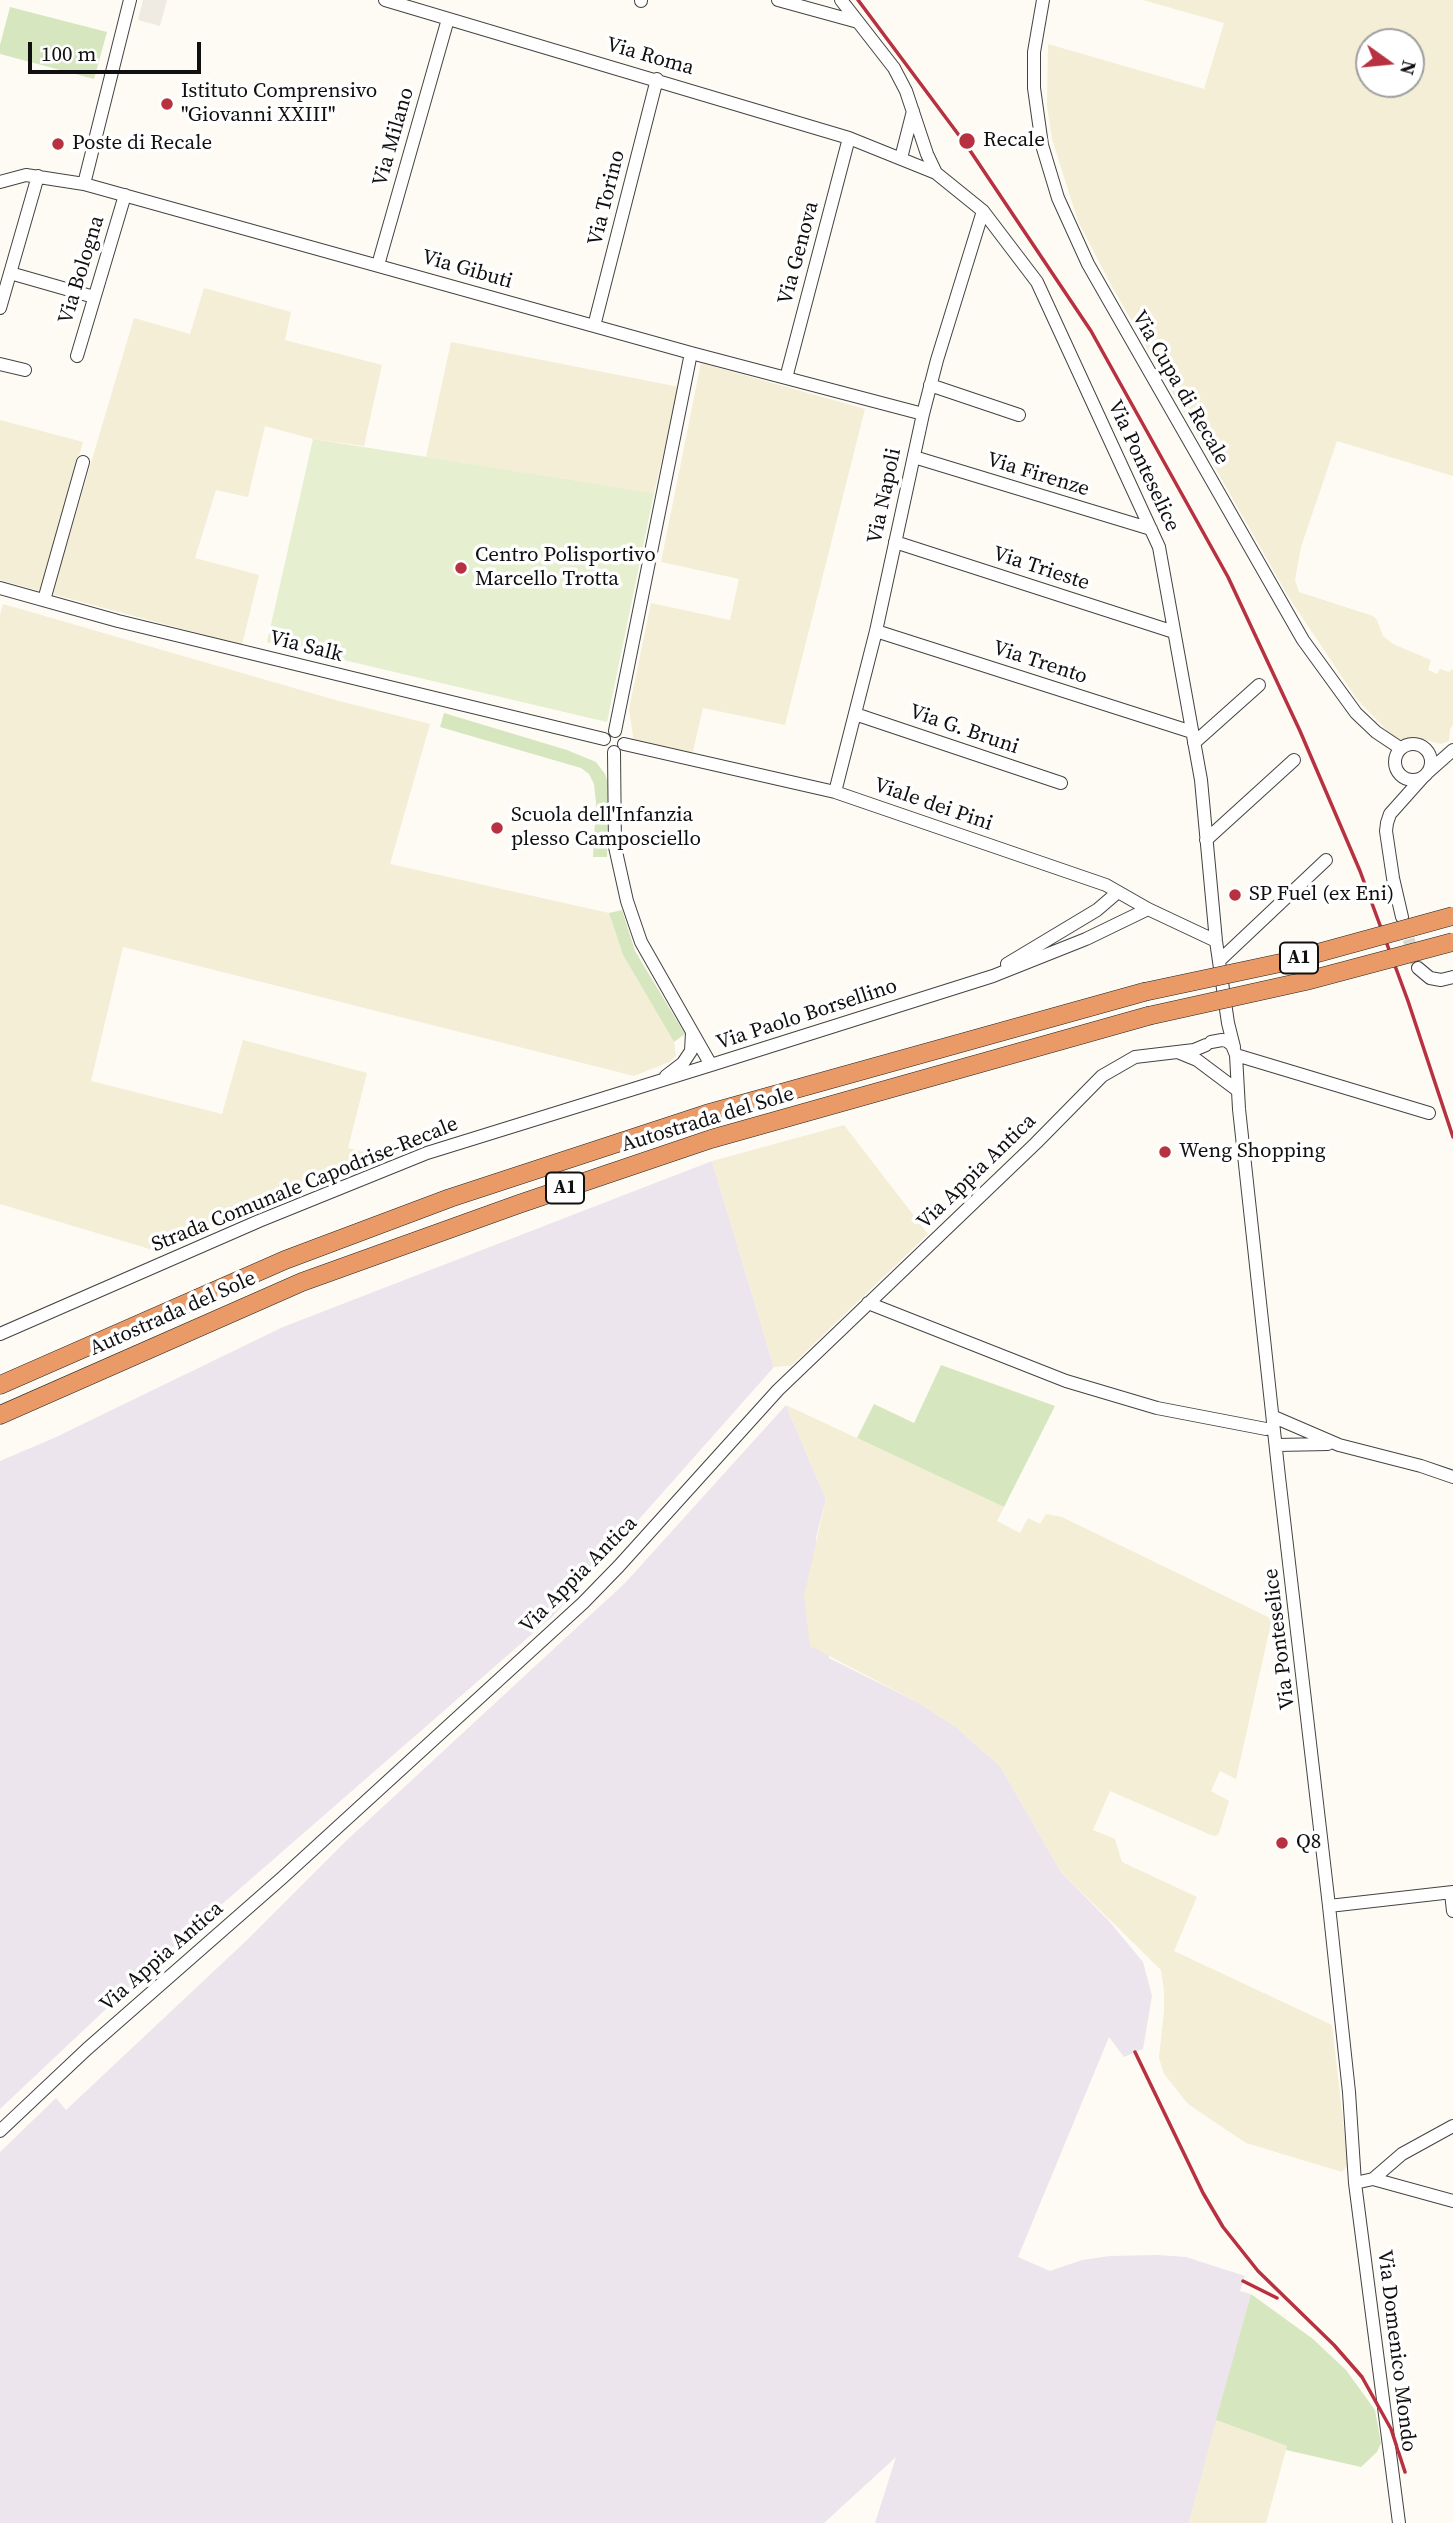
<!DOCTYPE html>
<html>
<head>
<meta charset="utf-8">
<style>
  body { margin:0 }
  #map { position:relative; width:1453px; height:2523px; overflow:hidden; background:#fefbf4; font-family:"Source Serif 4",serif }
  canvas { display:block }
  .north { position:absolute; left:1355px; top:28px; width:70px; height:70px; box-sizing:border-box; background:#fff; border:2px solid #9f9f9f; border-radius:50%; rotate:105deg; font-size:19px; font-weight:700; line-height:28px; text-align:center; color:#101010 }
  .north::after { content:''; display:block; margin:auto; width:24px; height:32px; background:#b73140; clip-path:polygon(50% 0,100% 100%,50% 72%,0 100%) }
  .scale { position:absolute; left:28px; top:42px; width:173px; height:32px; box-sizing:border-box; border:4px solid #101010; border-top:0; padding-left:9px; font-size:21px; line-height:24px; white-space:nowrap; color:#101010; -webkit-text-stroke:5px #fff; paint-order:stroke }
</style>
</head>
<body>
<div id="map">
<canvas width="1453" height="2523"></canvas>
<div class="north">N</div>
<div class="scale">100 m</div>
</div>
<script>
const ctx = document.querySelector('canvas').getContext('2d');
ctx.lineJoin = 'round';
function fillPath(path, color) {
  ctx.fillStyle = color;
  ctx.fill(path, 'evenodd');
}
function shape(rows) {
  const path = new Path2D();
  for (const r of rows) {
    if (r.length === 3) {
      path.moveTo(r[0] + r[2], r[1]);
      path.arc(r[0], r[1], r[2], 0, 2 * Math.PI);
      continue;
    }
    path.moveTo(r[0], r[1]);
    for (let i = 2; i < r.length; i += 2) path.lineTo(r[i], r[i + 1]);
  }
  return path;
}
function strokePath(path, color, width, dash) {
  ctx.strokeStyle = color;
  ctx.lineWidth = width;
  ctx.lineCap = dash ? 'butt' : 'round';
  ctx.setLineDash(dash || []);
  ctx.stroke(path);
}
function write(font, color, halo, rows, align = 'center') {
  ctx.font = font + ' "Source Serif 4",serif';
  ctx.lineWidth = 7;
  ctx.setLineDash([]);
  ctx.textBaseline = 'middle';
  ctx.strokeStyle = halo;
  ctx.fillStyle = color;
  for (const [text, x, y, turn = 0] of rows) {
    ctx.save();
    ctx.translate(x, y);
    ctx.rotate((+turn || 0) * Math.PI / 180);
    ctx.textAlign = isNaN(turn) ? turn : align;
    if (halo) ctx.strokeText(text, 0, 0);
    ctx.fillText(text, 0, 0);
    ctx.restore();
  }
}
fillPath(shape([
  [712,1161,774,1367,555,1614,158,1960,0,2109,0,1461,54,1438,283,1327],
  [786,1405,826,1499,816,1538,829,1658,919,1703,956,1727,1000,1766,1061,1872,1109,1921,1143,1962,1152,1996,1143,2049,1124,2057,1109,2037,1018,2257,1050,2271,1082,2260,1110,2256,1157,2255,1186,2257,1245,2276,1240,2291,1251,2294,1189,2523,875,2523,896,2457,824,2523,0,2523,0,2152,56,2098,66,2110,247,1940,347,1840,625,1583]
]), '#ece5ed');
fillPath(shape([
  [1143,0,1453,0,1453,476,1337,441,1301,547,1295,580,1299,592,1373,616,1377,620,1383,636,1393,644,1431,660,1428,670,1437,674,1440,669,1449,672,1453,669,1453,725,1450,729,1449,741,1441,744,1417,738,1400,740,1393,737,1356,698,1288,596,1109,281,1078,221,1052,139,1047,106,1048,44,1204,89,1224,23],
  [1369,42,1411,42,1411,84,1369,84],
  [204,288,291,312,285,340,382,365,364,446,313,439,265,426,248,497,216,490,195,558,259,575,242,645,52,594,134,318,190,334],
  [451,342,679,387,654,493,426,457],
  [701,363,865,409,785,725,703,708,692,756,634,743,629,709,651,603,730,620,739,579,661,562],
  [0,420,83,442,40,591,0,580],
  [3,604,339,701,430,724,390,864,609,913,623,955,674,1042,676,1056,669,1062,634,1076,123,947,91,1081,222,1114,243,1040,367,1073,348,1148,378,1156,153,1250,0,1204,0,615],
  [844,1125,928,1234,791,1366,774,1367,712,1161],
  [786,1405,1004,1507,997,1521,1020,1533,1028,1518,1040,1524,1046,1514,1062,1517,1272,1619,1236,1779,1220,1771,1211,1791,1229,1801,1219,1833,1216,1836,1211,1835,1110,1791,1093,1830,1115,1839,1122,1862,1197,1897,1174,1951,1332,2025,1348,2165,1342,2172,1246,2143,1188,2104,1164,2074,1159,2058,1164,2011,1164,1991,1161,1970,1061,1872,1000,1766,956,1727,919,1703,810,1646,804,1596,826,1499],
  [1216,2420,1287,2446,1266,2523,1189,2523]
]), '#f3eed5');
fillPath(shape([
  [10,7,107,32,94,79,0,54,0,45],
  [444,713,567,750,596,762,605,774,609,786,607,857,593,857,596,803,594,784,589,774,581,768,440,727],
  [622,910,635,951,685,1034,674,1042,623,955,609,913],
  [941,1365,1055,1406,1004,1507,857,1438,874,1404,914,1423],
  [1251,2294,1313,2339,1346,2370,1375,2410,1381,2443,1377,2452,1361,2467,1286,2450,1287,2446,1216,2420]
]), '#d6e7bf');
fillPath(shape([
  [313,439,654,493,607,722,267,642]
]), '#e6efd0');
fillPath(shape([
  [143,0,167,0,160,26,138,20]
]), '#efebe2');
strokePath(shape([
  [1403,922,1418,968]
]), '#dad8d2', 12, [12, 6]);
const minor = shape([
  [385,0,849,138,936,173],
  [778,0,858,22],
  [841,0,894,68,906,91,927,154,936,173,983,211,1037,282,1159,547,1201,780,1216,941,1228,1023,1234,1047],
  [1043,0,1034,52,1034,88,1042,145,1058,198,1088,264,1303,640,1356,713,1376,732,1400,748],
  [641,1,641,0],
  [901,158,913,111],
  [0,182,26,175,84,184,691,353,923,414],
  [84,184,130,0],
  [378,265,448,19],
  [10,273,94,297],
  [0,308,38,176],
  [594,326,657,79],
  [77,356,125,195],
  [0,364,25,370],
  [786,378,849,138],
  [930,385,1019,415],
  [914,457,1151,529],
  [895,542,1174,632],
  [0,588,118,621,604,739],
  [44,600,83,462],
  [876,631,1192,732],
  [855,714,1061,783],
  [615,731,691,353],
  [1194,743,1259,685],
  [624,744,835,792,1106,885,1148,909,1216,941],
  [1413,762,18],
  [614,752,615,847,627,901,641,942,711,1065,993,976,1086,939,1148,909],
  [1427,773,1453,750],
  [835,792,876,631,923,414,937,360,983,211],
  [1206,840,1294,760],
  [1402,917,1393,878,1386,831,1387,823,1390,814,1423,777],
  [1219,961,1326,860],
  [1007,964,1097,910,1118,892],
  [1418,968,1430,978,1441,980,1453,977],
  [1211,1042,1222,1040,1227,1041,1232,1045,1236,1055,1239,1109,1279,1477,1329,1906,1349,2092,1355,2183,1399,2523],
  [1180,1053,1197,1060,1237,1090],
  [1236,1055,1429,1113],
  [666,1076,683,1063,691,1051,692,1032],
  [868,1303,1066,1381,1157,1408,1266,1429],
  [0,1334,259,1221,427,1153,711,1065],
  [1274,1417,1339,1445,1421,1466,1453,1477],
  [1277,1445,1328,1444],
  [1451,1893,1453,1911],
  [1329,1906,1453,1892],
  [0,2131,87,2049,282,1878,583,1603,619,1566,778,1390,1036,1143,1102,1076,1135,1057,1194,1050,1206,1045],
  [1373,2179,1402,2154,1453,2126],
  [1355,2183,1373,2179,1453,2201]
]);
const highway = shape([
  [0,1385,285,1260,450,1198,706,1114,1144,992],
  [0,1415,302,1282,519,1204,711,1139,1148,1016]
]);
strokePath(minor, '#434343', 14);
strokePath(highway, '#212121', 19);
strokePath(minor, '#fff', 12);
strokePath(highway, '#e99a67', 18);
strokePath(shape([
  [858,0,967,146,1091,331,1228,577,1300,731,1360,871,1408,1001,1453,1137],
  [1135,2052,1203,2193,1223,2227,1258,2271,1334,2345,1362,2377,1391,2429,1405,2472],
  [1243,2281,1277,2298]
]), '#b73140', 3.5);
const highwayBridge = shape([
  [1144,992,1285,962,1453,916],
  [1148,1016,1306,981,1453,942]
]);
strokePath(highwayBridge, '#212121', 19, []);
strokePath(highwayBridge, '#e99a67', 18);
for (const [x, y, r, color] of [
  [167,104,7,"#b73140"],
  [967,141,9,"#b73140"],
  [58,144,7,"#b73140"],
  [461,568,7,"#b73140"],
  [497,828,7,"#b73140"],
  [1235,895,7,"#b73140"],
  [1165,1152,7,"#b73140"],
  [1282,1843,7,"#b73140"]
]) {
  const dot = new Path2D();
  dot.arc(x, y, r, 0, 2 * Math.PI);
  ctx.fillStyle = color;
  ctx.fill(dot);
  strokePath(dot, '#fff', 2.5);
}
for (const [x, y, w] of [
  [1299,958,38],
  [565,1188,38]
]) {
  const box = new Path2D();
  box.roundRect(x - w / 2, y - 15.5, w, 31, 5);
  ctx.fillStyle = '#fff';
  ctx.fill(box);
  strokePath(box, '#101010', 2);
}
write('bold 19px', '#101010', null, [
  ["A1",1299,958],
  ["A1",565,1188]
]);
write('21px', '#101010', '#fff', [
  ["Via Roma",650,57,16],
  ["Via Milano",394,137,-74],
  ["Via Torino",607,198,-76],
  ["Via Genova",799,253,-75],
  ["Via Bologna",82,270,-73],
  ["Via Gibuti",467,270,16],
  ["Via Cupa di Recale",1180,388,60],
  ["Via Ponteselice",1143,466,65],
  ["Via Firenze",1038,475,17],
  ["Via Napoli",885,496,-78],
  ["Via Trieste",1041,569,18],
  ["Via Salk",306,647,14],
  ["Via Trento",1040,663,18],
  ["Via G. Bruni",964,730,19],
  ["Viale dei Pini",933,805,19],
  ["Via Paolo Borsellino",807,1015,-18],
  ["Autostrada del Sole",708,1120,-17],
  ["Via Appia Antica",977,1172,-44],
  ["Strada Comunale Capodrise-Recale",305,1185,-22],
  ["Autostrada del Sole",173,1314,-24],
  ["Via Appia Antica",579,1575,-45],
  ["Via Ponteselice",1280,1639,-97],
  ["Via Appia Antica",162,1957,-41],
  ["Via Domenico Mondo",1396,2351,83]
]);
write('21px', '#101010', '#fff', [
  ["Istituto Comprensivo",181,92],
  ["\"Giovanni XXIII\"",181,116],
  ["Recale",983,141],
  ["Poste di Recale",72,144],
  ["Centro Polisportivo",475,556],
  ["Marcello Trotta",475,580],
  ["Scuola dell'Infanzia",511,816],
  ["plesso Camposciello",511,840],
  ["SP Fuel (ex Eni)",1249,895],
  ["Weng Shopping",1179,1152],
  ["Q8",1296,1843]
], 'left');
</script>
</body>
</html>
